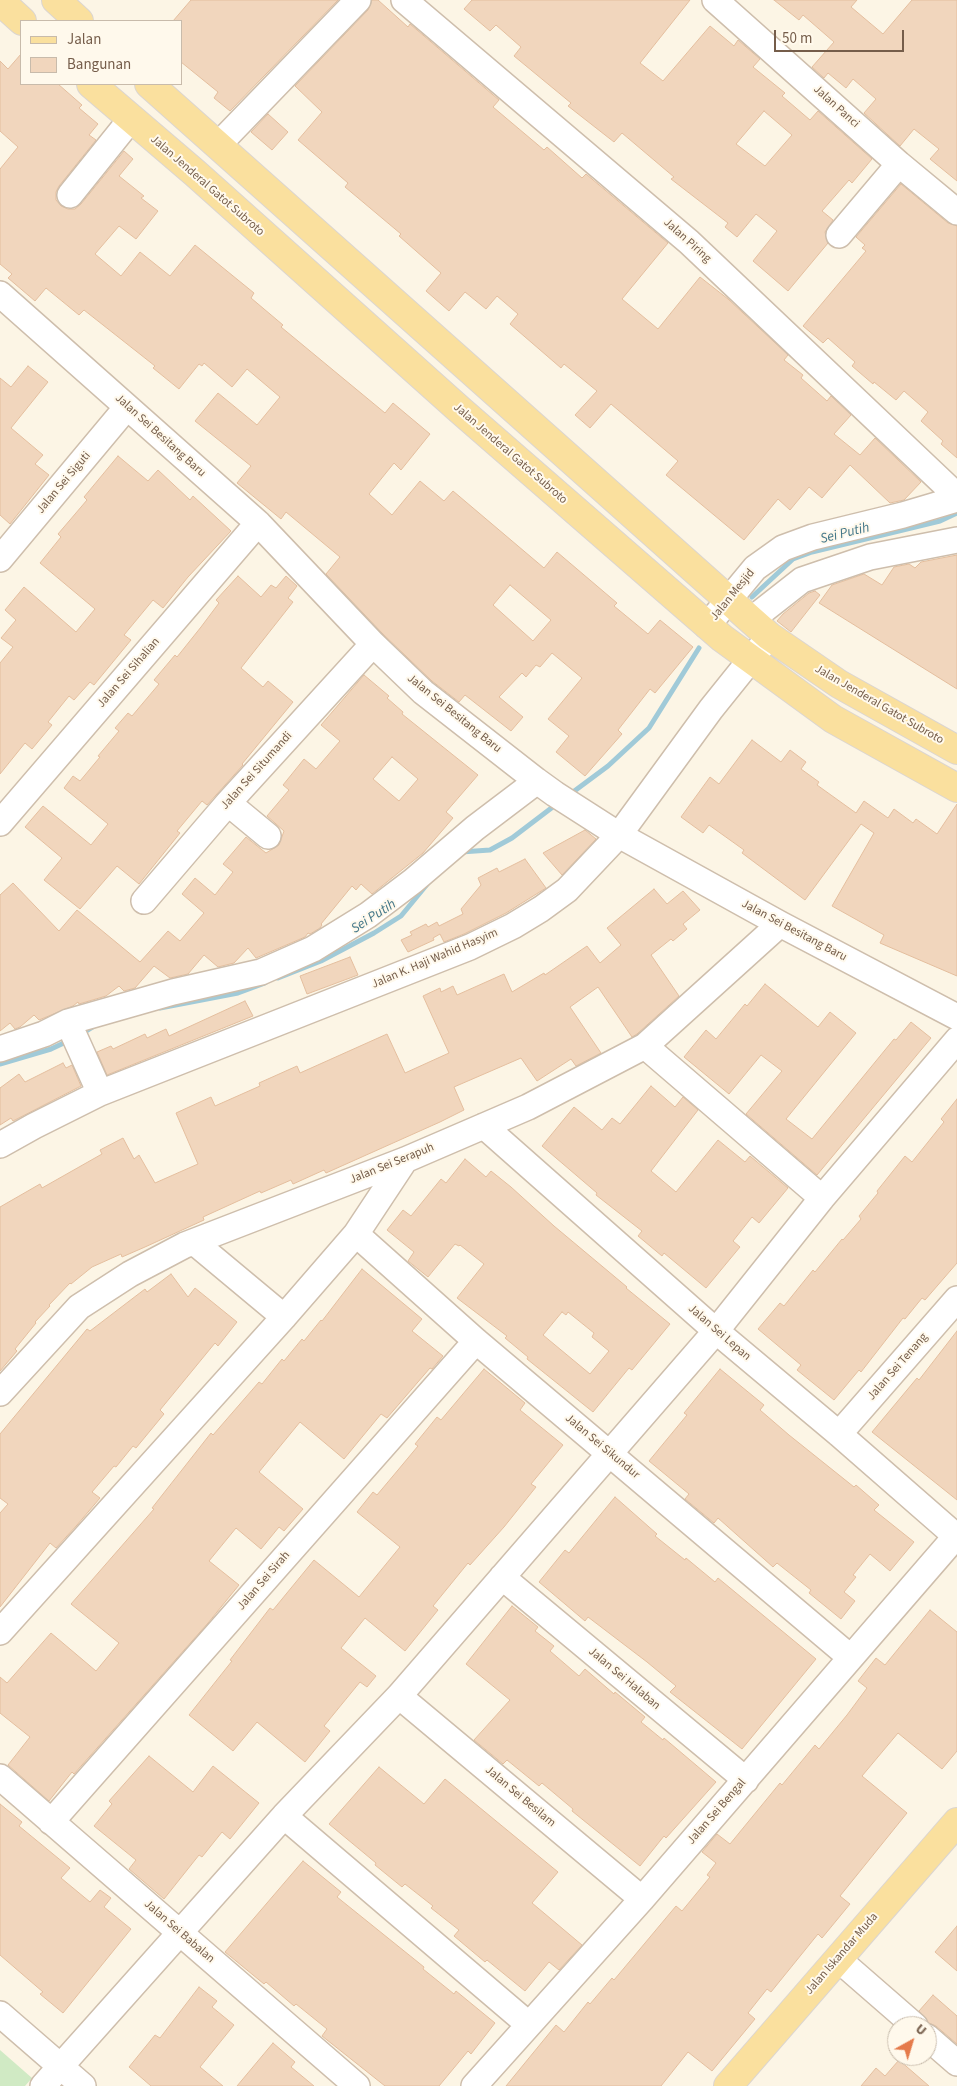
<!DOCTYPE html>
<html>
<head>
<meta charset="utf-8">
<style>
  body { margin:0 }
  #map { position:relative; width:957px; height:2086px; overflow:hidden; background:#fcf5e5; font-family:"Source Sans 3",sans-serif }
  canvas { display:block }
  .legend { position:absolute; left:20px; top:20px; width:162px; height:65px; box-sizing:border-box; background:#fff9ec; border:1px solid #c8bbab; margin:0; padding:6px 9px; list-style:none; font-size:15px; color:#755d4a }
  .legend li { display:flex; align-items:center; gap:10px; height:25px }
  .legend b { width:25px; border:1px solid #c8bbab }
  .north { position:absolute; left:887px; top:2016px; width:50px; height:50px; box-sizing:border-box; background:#fff9ec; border:1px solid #c8bbab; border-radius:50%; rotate:39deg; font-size:14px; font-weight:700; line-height:20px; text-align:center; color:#755d4a }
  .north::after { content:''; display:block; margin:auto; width:18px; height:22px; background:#e57b4b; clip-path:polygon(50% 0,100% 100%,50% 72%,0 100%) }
  .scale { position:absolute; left:774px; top:30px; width:130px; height:22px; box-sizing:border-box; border:2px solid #755d4a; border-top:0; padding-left:6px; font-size:15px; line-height:18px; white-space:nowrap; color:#755d4a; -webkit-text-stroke:4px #fff9ec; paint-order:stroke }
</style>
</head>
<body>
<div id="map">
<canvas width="957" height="2086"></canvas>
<ul class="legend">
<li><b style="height:6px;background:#fae09e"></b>Jalan</li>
<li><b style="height:14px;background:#f1d6bd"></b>Bangunan</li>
</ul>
<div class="north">U</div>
<div class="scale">50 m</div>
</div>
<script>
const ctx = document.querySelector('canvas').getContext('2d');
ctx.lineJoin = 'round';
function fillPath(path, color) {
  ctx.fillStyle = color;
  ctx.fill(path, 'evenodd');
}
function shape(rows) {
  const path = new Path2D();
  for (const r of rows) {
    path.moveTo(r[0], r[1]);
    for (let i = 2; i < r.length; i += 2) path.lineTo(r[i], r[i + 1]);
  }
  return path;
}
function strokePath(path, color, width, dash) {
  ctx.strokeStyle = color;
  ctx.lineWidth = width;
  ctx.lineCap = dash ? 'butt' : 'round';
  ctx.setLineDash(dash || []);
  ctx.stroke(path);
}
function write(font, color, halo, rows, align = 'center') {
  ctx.font = font + ' "Source Sans 3",sans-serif';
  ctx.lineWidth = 4;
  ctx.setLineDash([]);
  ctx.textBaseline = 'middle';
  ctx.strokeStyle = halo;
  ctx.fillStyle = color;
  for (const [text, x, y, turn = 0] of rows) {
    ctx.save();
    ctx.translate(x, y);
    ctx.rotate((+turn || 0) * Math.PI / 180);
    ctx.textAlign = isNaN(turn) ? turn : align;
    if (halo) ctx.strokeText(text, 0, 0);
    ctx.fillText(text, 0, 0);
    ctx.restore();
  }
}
fillPath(shape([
  [0,2050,32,2078,25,2086,0,2086]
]), '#d0eac4');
strokePath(shape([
  [752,597,793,559,812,552,940,521,957,513],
  [569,795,608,766,649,728,699,648],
  [461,852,490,850,512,838,558,803],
  [278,978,321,961,374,933,401,916,429,882],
  [160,1008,238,993,265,983],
  [80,1035,96,1025],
  [0,1064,51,1049,68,1041]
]), '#a0cad8', 5);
const building = shape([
  [191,0,338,0,230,111,214,98,218,92,181,62,181,21,173,21,191,0],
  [372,0,378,0,408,27,410,24,499,100,493,107,544,150,547,147,582,178,586,174,668,243,622,299,658,329,700,277,728,299,788,355,784,360,803,375,801,378,827,401,831,396,851,415,834,434,860,455,875,438,921,482,904,500,890,503,850,465,822,498,809,487,790,510,778,499,744,540,666,475,678,461,611,404,590,428,575,415,597,391,564,364,561,368,510,324,518,314,497,296,486,309,465,292,449,311,426,291,441,273,399,236,401,234,345,187,348,183,298,140,322,112,295,86,368,10,372,0],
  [472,0,690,0,640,63,663,81,710,26,734,46,738,40,760,59,753,67,785,93,782,96,810,120,818,111,872,159,852,183,849,180,822,211,833,220,825,232,828,243,788,291,753,261,777,231,756,214,737,237,725,227,728,223,671,179,674,177,622,133,614,142,568,106,571,103,514,56,521,47,496,25,490,31,464,9,472,0],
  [764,111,792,135,765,166,736,144,764,111],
  [774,0,857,0,851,7,883,34,912,0,957,0,957,181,930,159,939,149,914,129,900,146,864,113,876,99,853,79,846,88,828,73,824,78,812,67,834,42,803,15,799,20,774,0],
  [21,54,21,84,58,84,82,105,79,108,98,124,89,135,96,140,59,186,56,192,56,200,61,206,68,209,75,209,81,204,124,151,133,159,119,176,144,196,141,198,158,211,136,239,119,226,95,254,121,276,140,252,170,276,195,245,254,293,251,298,283,325,281,327,385,413,393,403,430,434,401,470,394,463,369,494,392,515,420,481,444,501,453,491,544,568,557,552,617,603,614,606,648,634,660,620,693,647,655,693,650,689,618,730,622,734,585,776,556,752,569,736,548,719,582,678,552,653,540,667,536,665,526,677,522,673,499,697,523,717,511,731,465,695,459,702,432,681,383,634,326,574,340,557,286,512,281,519,237,483,251,466,195,421,218,393,257,425,280,397,247,369,232,387,204,363,202,366,199,364,179,389,153,368,155,366,84,310,79,315,46,288,35,301,8,278,12,274,0,264,0,169,18,147,0,131,0,61,8,69,21,54],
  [510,585,551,620,533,641,493,605,510,585],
  [268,114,288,132,272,150,251,132,268,114],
  [901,184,948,223,957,226,957,458,941,444,943,441,921,421,928,412,904,391,896,400,874,382,873,384,852,366,855,362,828,338,823,343,803,326,866,251,862,248,865,245,856,237,901,184],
  [28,366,48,382,11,428,43,455,35,464,49,475,10,524,0,515,0,378,11,387,28,366],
  [118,456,148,481,158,470,190,500,193,496,231,531,188,577,163,608,153,600,124,635,131,640,94,685,90,682,74,700,69,696,48,722,52,725,32,749,25,743,0,774,0,663,13,647,1,638,16,620,5,610,24,587,76,632,95,609,40,563,61,537,58,534,87,500,84,497,118,456],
  [957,555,957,689,819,603,832,585,864,574,882,585,894,567,909,564,915,568,921,562,957,555],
  [238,576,261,597,271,585,276,588,286,576,297,586,288,598,293,602,241,668,263,687,268,681,293,702,242,764,243,765,207,805,202,801,177,831,180,833,139,884,117,866,80,909,44,880,62,858,25,827,43,806,91,845,108,824,64,788,73,776,80,781,100,757,98,756,119,731,115,728,128,713,132,716,159,684,154,680,175,655,177,657,201,627,219,603,216,600,238,576],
  [815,591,820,595,791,632,777,621,783,614,809,593,815,591],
  [364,675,389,696,387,698,403,712,402,714,478,775,446,812,453,818,423,853,372,894,361,884,356,890,352,886,321,924,322,925,320,928,310,934,308,933,305,937,256,958,248,948,234,963,218,967,204,955,188,974,170,978,154,966,135,988,124,991,119,986,106,996,79,1004,78,1002,73,1006,39,1020,34,1015,20,1027,15,1029,10,1023,0,1031,0,895,13,883,59,931,77,910,140,962,168,931,180,941,204,913,182,894,195,878,215,895,233,872,223,864,246,837,266,853,279,845,284,831,267,816,289,790,283,785,304,759,316,769,340,741,321,725,364,675],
  [392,757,418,779,399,801,373,779,392,757],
  [752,740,781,762,790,750,806,762,801,769,819,782,817,785,856,813,864,801,888,818,894,809,913,823,916,819,937,834,957,804,957,976,880,943,884,935,832,906,874,833,861,824,805,900,742,853,744,850,709,825,703,833,681,817,710,777,719,784,752,740],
  [585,830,596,839,562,875,543,853,585,830],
  [525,859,546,888,506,913,464,934,444,942,440,934,433,938,434,940,408,952,401,940,412,935,410,932,426,924,428,927,437,922,439,926,463,914,461,909,481,885,478,878,497,868,499,872,525,859],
  [654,889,667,904,683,891,700,910,683,924,687,929,673,941,671,939,651,955,679,996,637,1034,632,1037,598,987,570,1007,601,1053,576,1066,571,1059,537,1081,521,1058,454,1087,464,1110,440,1122,326,1173,324,1170,293,1184,291,1180,261,1193,260,1191,203,1217,204,1220,145,1247,122,1257,121,1254,92,1267,71,1284,70,1283,49,1305,50,1306,35,1322,36,1323,15,1349,17,1351,0,1371,0,1207,40,1184,42,1188,102,1154,100,1150,123,1138,134,1159,139,1155,155,1183,198,1164,176,1113,211,1097,215,1106,260,1086,259,1083,297,1066,300,1073,387,1034,405,1073,449,1053,423,996,440,988,441,992,453,986,457,995,504,974,512,992,544,973,545,975,587,946,600,963,621,945,607,928,654,889],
  [350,957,358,975,307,994,300,976,350,957],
  [765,984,818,1027,830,1012,856,1033,786,1119,812,1139,894,1039,896,1040,911,1022,931,1038,817,1175,746,1114,782,1071,761,1055,729,1094,684,1057,706,1030,716,1039,745,1004,747,1006,765,984],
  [245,1001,253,1016,107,1075,97,1052,111,1046,113,1049,145,1034,147,1038,166,1029,169,1036,245,1001],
  [63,1063,66,1068,72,1065,81,1086,13,1121,11,1118,0,1125,0,1088,19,1074,25,1082,63,1063],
  [651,1086,675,1107,683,1097,698,1110,651,1171,676,1192,718,1140,745,1162,750,1156,788,1188,759,1223,752,1217,733,1241,740,1247,706,1288,664,1253,662,1256,638,1236,642,1231,596,1195,597,1193,542,1146,574,1107,602,1130,612,1118,620,1124,651,1086],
  [957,1099,957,1263,925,1300,922,1298,905,1319,903,1318,861,1372,859,1370,834,1400,797,1370,801,1365,758,1329,780,1303,784,1306,813,1270,815,1272,842,1239,843,1240,861,1219,859,1216,878,1193,877,1191,905,1156,912,1162,944,1122,941,1119,957,1099],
  [465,1159,486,1177,491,1171,511,1187,554,1226,627,1287,626,1288,670,1324,632,1370,629,1368,593,1412,527,1359,528,1357,505,1338,507,1336,457,1298,484,1264,460,1245,459,1246,455,1244,428,1277,408,1261,414,1252,387,1230,403,1210,411,1216,441,1179,446,1183,465,1159],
  [562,1312,566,1315,568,1312,594,1333,592,1337,609,1351,590,1374,543,1335,562,1312],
  [362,1269,422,1319,412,1331,443,1356,432,1369,430,1368,387,1418,381,1414,344,1459,300,1422,259,1472,303,1509,284,1531,279,1527,261,1549,236,1528,209,1561,239,1585,208,1623,74,1774,72,1772,49,1801,8,1765,30,1737,0,1713,0,1677,7,1683,51,1633,96,1671,119,1643,71,1604,154,1509,152,1508,211,1433,213,1435,259,1382,262,1384,282,1359,284,1361,302,1339,304,1341,321,1320,322,1321,362,1269],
  [171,1274,188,1297,195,1288,237,1322,218,1346,215,1343,160,1410,164,1414,136,1448,133,1446,116,1467,114,1466,92,1492,100,1498,77,1525,56,1548,50,1543,0,1607,0,1513,8,1504,0,1498,0,1434,87,1329,90,1331,145,1289,147,1292,171,1274],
  [957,1331,957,1500,872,1432,917,1378,919,1380,957,1331],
  [484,1369,525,1403,520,1410,563,1445,531,1484,536,1487,504,1527,470,1565,468,1563,433,1606,438,1610,405,1651,365,1618,341,1648,376,1676,367,1687,360,1682,324,1726,330,1731,305,1762,257,1722,233,1751,189,1715,232,1661,230,1660,270,1608,273,1610,314,1560,359,1597,400,1547,357,1512,373,1492,377,1495,398,1470,418,1446,415,1444,437,1417,441,1420,484,1369],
  [720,1369,764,1405,760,1410,789,1435,854,1487,856,1485,879,1505,874,1510,914,1542,890,1571,870,1554,853,1575,856,1577,844,1592,855,1601,841,1619,809,1593,811,1590,777,1563,773,1567,718,1518,714,1523,685,1499,689,1494,649,1461,687,1415,684,1413,720,1369],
  [615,1497,657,1534,655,1536,685,1560,686,1558,715,1582,718,1578,816,1659,742,1749,670,1692,676,1686,647,1662,588,1617,585,1621,539,1582,565,1550,569,1553,615,1497],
  [512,1606,538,1627,535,1631,554,1646,550,1651,579,1676,585,1669,614,1694,615,1692,645,1717,641,1722,663,1740,664,1738,716,1782,666,1838,664,1836,640,1866,572,1811,573,1809,542,1783,539,1786,507,1760,503,1764,474,1740,510,1700,466,1664,512,1606],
  [930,1610,957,1632,957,1751,942,1769,898,1733,862,1776,907,1813,840,1896,850,1904,822,1938,818,1934,771,1992,767,1989,748,2013,755,2019,712,2071,688,2052,661,2086,506,2086,556,2025,564,2032,588,2002,590,2004,612,1978,614,1980,676,1906,682,1911,710,1877,707,1875,716,1863,702,1852,717,1834,730,1844,780,1783,782,1785,815,1745,819,1749,847,1715,867,1688,858,1681,876,1658,885,1665,930,1610],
  [149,1756,193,1792,213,1766,259,1803,230,1839,222,1832,202,1857,199,1855,164,1899,129,1869,136,1860,94,1826,112,1804,109,1801,149,1756],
  [379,1767,424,1804,445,1779,558,1872,532,1903,582,1945,559,1970,549,1962,525,1991,487,1960,485,1962,454,1936,459,1930,431,1908,433,1906,405,1884,402,1887,375,1865,376,1863,329,1824,379,1767],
  [0,1804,22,1822,19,1826,70,1868,61,1878,90,1902,100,1890,111,1898,104,1907,131,1929,63,2013,40,1994,43,1992,0,1955,0,1804],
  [303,1861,341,1892,337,1897,424,1967,423,1969,454,1994,456,1991,495,2023,471,2054,468,2051,439,2086,385,2086,322,2036,327,2029,296,2004,294,2006,266,1982,264,1984,225,1952,303,1861],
  [957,1926,957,1971,935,1952,957,1926],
  [199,1987,217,2001,212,2007,234,2025,200,2067,223,2086,151,2086,129,2067,155,2035,160,2038,199,1987],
  [933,1995,957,2016,957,2044,936,2026,929,2023,919,2011,933,1995],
  [273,2043,295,2062,291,2067,314,2086,237,2086,273,2043],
  [899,2060,929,2086,861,2086,876,2068,885,2076,899,2060]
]);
fillPath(building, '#f1d6bd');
strokePath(building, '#e4be9e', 1);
const minor = shape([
  [404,0,689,242,957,496],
  [715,0,899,164,957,212],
  [219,144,358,0],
  [70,195,131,119],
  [839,235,899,164],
  [0,294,258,523,373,644,423,692,537,781,555,794,619,835,780,924,957,1017],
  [0,559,127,407],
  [751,620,802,580,870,557,957,540],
  [707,626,755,568,783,548,813,537,903,515,957,499],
  [228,803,268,836],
  [0,823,258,523],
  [144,901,228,803,373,644],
  [68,1022,100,1093],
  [645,1046,822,1198],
  [0,1049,44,1034,68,1022,173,992,261,972,313,949,368,915,413,881,475,828,537,781],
  [484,1126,716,1331,839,1434,957,1537],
  [0,1145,34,1126,100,1093,470,947,513,926,541,909,567,890,619,835,711,709,764,643],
  [356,1234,476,1341,850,1657],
  [194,1242,284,1317],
  [0,1393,79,1307,130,1274,185,1245,405,1160,528,1107,645,1046,780,924],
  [839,1434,957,1299],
  [502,1577,746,1780],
  [0,1632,284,1317,356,1234,405,1160],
  [399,1696,642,1899],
  [0,1777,357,2086],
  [284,1816,528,2024],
  [51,1822,476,1341],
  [838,1959,915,2026],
  [0,2014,83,2086],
  [927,2037,957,2063],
  [43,2086,284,1816,399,1696,716,1331,822,1198,957,1040],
  [474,2086,642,1899,957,1535]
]);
const major = shape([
  [56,0,79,21],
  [0,1,22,21],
  [91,84,195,173,460,410,722,638,833,719,957,788],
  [149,84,769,636,839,684,957,750],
  [728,2086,957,1822]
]);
strokePath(minor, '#cebeac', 28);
strokePath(major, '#dbd5d0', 30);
strokePath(minor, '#fff', 25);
strokePath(major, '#fae09e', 28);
write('12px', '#755d4a', '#fff9ec', [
  ["Jalan Panci",836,107,42],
  ["Jalan Jenderal Gatot Subroto",207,186,41],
  ["Jalan Piring",687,241,42],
  ["Jalan Sei Besitang Baru",160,436,42],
  ["Jalan Jenderal Gatot Subroto",510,454,41],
  ["Jalan Sei Siguti",64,483,-50],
  ["Jalan Mesjid",733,595,-51],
  ["Jalan Sei Sihalian",129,673,-49],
  ["Jalan Jenderal Gatot Subroto",879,705,30],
  ["Jalan Sei Besitang Baru",454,714,39],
  ["Jalan Sei Situmandi",257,771,-48],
  ["Jalan Sei Besitang Baru",794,931,28],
  ["Jalan K. Haji Wahid Hasyim",435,959,-23],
  ["Jalan Sei Serapuh",392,1164,-22],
  ["Jalan Sei Lepan",719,1333,41],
  ["Jalan Sei Tenang",898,1367,-49],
  ["Jalan Sei Sikundur",602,1447,40],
  ["Jalan Sei Sirah",264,1581,-49],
  ["Jalan Sei Halaban",624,1679,40],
  ["Jalan Sei Besilam",520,1797,40],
  ["Jalan Sei Bengal",717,1812,-49],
  ["Jalan Sei Babalan",179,1932,41],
  ["Jalan Iskandar Muda",842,1954,-49]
]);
write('italic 14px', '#447789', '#fff9ec', [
  ["Sei Putih",845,534,-14],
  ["Sei Putih",374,917,-33]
]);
</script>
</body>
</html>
